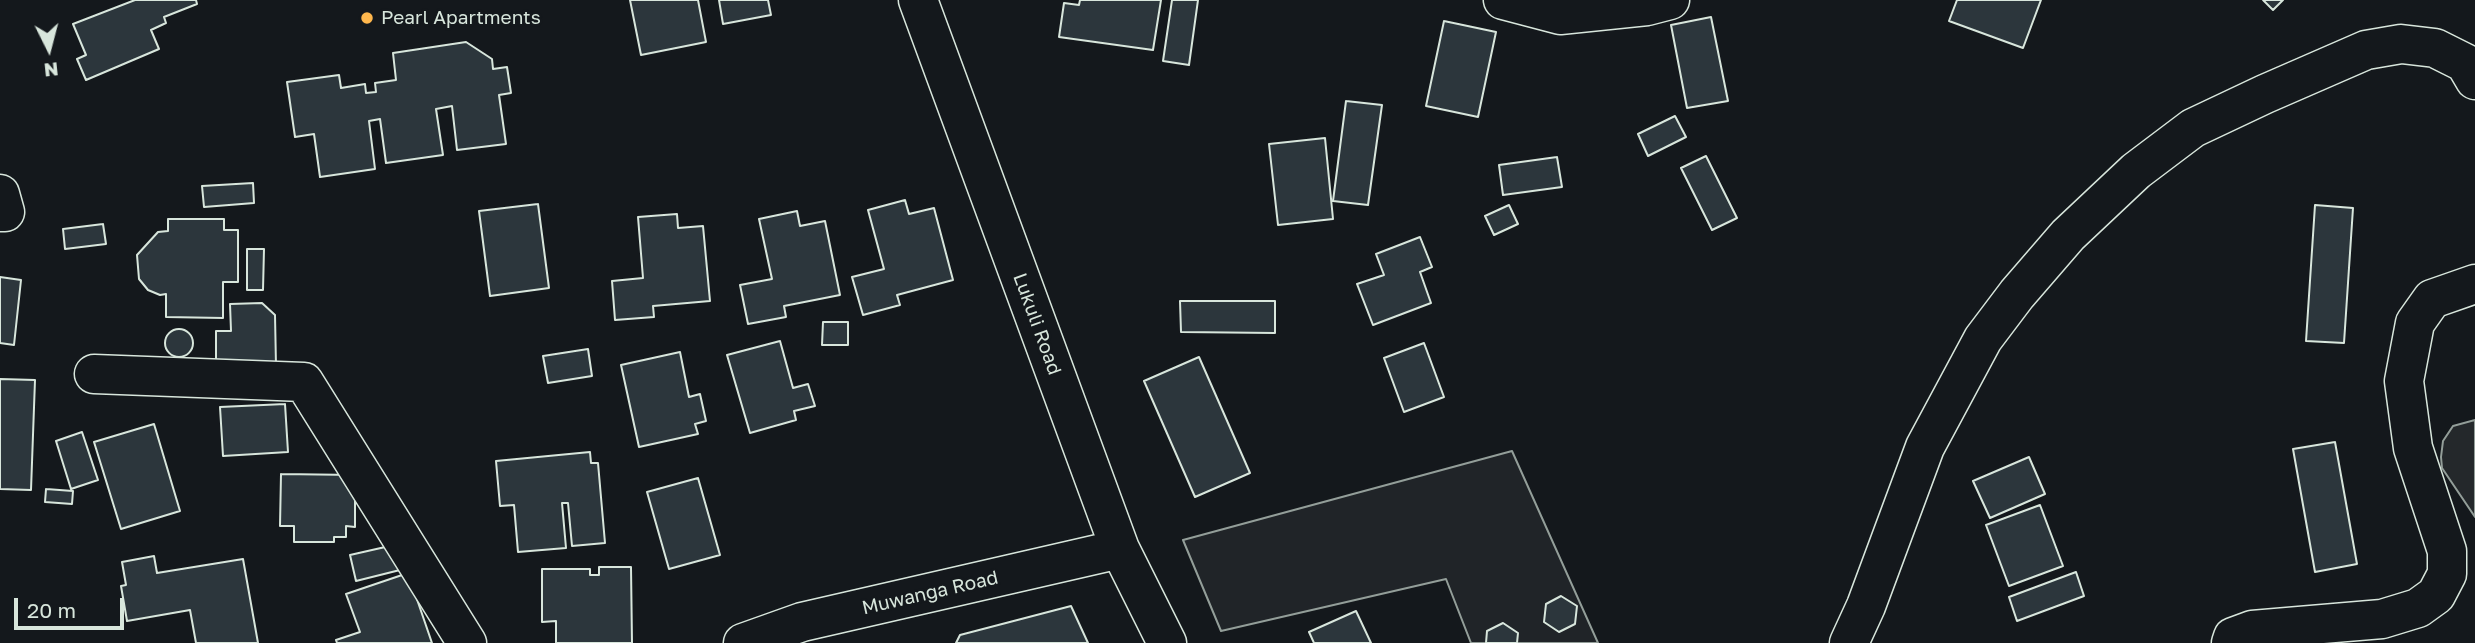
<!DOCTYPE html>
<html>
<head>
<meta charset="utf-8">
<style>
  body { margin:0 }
  #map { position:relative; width:2475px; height:643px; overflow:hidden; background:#14181c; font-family:"Golos Text",sans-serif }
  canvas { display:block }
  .north { position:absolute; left:14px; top:14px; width:70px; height:70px; -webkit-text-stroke:5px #14181c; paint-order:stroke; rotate:174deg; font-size:19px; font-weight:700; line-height:28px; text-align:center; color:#d8e6dc }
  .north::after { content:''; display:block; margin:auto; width:24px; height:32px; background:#d8e6dc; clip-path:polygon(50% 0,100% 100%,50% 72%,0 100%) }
  .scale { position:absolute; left:14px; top:598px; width:110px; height:32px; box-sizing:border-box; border:4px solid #d8e6dc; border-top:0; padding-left:9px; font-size:21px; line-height:24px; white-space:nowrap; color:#d8e6dc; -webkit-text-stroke:5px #14181c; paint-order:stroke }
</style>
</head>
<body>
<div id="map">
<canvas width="2475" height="643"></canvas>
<div class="north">N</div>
<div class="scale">20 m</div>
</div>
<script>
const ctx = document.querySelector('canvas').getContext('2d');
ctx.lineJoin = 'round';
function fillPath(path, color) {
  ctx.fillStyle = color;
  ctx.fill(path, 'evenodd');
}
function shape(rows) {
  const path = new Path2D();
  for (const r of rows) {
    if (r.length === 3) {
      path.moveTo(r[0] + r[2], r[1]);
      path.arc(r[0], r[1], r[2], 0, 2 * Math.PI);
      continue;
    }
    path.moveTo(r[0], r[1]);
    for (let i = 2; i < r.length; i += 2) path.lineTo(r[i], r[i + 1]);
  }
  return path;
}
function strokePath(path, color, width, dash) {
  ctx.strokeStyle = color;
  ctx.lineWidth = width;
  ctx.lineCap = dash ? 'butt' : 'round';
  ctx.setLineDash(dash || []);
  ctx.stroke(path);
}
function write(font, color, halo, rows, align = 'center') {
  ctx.font = font + ' "Golos Text",sans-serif';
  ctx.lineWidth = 5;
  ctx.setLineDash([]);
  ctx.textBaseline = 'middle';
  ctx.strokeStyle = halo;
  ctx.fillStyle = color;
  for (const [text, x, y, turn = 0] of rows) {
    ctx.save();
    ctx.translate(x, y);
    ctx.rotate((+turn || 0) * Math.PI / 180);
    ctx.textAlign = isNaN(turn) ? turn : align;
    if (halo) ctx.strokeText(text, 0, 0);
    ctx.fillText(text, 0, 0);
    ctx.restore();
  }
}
const green = shape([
  [1512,451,1598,643,1471,643,1446,579,1221,631,1183,540,1512,451]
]);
fillPath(green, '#202428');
strokePath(green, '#939e99', 2);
const parking = shape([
  [2475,420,2475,517,2442,468,2441,457,2443,441,2453,426,2475,420]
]);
fillPath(parking, '#24282b');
strokePath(parking, '#939e99', 2);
const building = shape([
  [135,0,196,0,197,4,164,17,166,23,151,30,159,49,86,80,77,59,86,55,73,24,135,0],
  [630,0,698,0,706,42,641,55,630,0],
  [719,0,768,0,771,15,723,24,719,0],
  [1080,0,1161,0,1153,50,1059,37,1064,3,1079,5,1080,0],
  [1172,0,1198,0,1189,65,1163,61,1172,0],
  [1957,0,2041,0,2023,48,1949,21,1957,0],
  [2263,0,2283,0,2273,10,2263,0],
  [1711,17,1728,101,1687,108,1671,25,1711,17],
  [1444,21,1496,32,1478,117,1426,106,1444,21],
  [466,42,492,59,493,69,507,67,511,93,499,95,506,144,457,150,452,106,436,109,443,155,386,163,380,119,369,121,375,169,320,177,314,134,295,137,287,82,339,75,341,88,365,84,366,93,376,92,375,83,396,80,393,53,466,42],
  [1346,101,1382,105,1368,205,1333,201,1346,101],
  [1675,116,1686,137,1648,156,1638,134,1675,116],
  [1325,138,1333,219,1278,225,1269,144,1325,138],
  [1706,156,1737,218,1712,230,1681,168,1706,156],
  [1557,157,1562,187,1503,195,1499,165,1557,157],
  [253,183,254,203,204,207,202,186,253,183],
  [905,200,909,214,934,208,953,280,897,295,900,305,863,315,852,277,884,269,868,210,905,200],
  [538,204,549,288,490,296,479,211,538,204],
  [1509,205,1518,224,1494,235,1485,216,1509,205],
  [2315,205,2353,208,2344,343,2306,341,2315,205],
  [797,211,800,226,825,221,840,295,784,306,786,317,748,324,740,285,772,279,759,219,797,211],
  [677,214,678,228,703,226,710,301,653,306,654,317,615,320,612,281,643,278,638,217,677,214],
  [168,219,224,219,224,230,238,230,238,282,223,282,223,318,166,317,166,294,160,295,148,290,139,279,137,255,158,232,168,231,168,219],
  [103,224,106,244,65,249,63,229,103,224],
  [1420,237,1432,267,1420,272,1431,303,1373,325,1357,284,1384,275,1376,254,1420,237],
  [247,249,264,249,263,290,247,290,247,249],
  [0,277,21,280,14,345,0,343,0,277],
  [1180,301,1275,301,1275,333,1181,332,1180,301],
  [262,303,275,315,276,366,216,367,216,331,231,331,230,304,262,303],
  [823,322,848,322,848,345,822,345,823,322],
  [179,343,14],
  [780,341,793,388,808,384,815,406,794,411,796,420,750,433,727,355,780,341],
  [1424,343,1444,397,1404,412,1384,358,1424,343],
  [588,349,592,376,548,383,543,356,588,349],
  [680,352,689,397,700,394,706,421,695,424,698,434,639,447,621,365,680,352],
  [1199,357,1250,473,1195,497,1144,381,1199,357],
  [0,379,35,380,31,490,0,489,0,379],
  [285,404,288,452,223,456,220,407,285,404],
  [154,424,180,511,121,529,94,442,154,424],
  [82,432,98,480,71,489,56,441,82,432],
  [2335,442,2357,564,2315,572,2293,449,2335,442],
  [590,452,591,463,598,463,605,543,572,546,568,503,562,503,566,548,518,552,514,505,500,506,496,461,590,452],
  [2029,457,2045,494,1990,518,1973,481,2029,457],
  [281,474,355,475,355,527,346,526,346,537,334,537,334,542,294,542,294,526,280,526,281,474],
  [698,478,720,555,669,569,647,492,698,478],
  [46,489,73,491,72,504,45,502,46,489],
  [2040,505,2063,566,2009,586,1986,525,2040,505],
  [394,545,400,570,356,581,350,555,394,545],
  [154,556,157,573,243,559,258,643,196,643,190,610,127,621,121,586,126,585,122,562,154,556],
  [599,567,631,567,632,643,556,643,556,621,542,622,542,569,590,569,590,575,599,575,599,567],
  [2076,572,2084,596,2017,621,2009,597,2076,572],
  [408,573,432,643,337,643,336,640,360,632,346,594,408,573],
  [1561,596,1577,606,1575,624,1559,632,1544,622,1546,604,1561,596],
  [1071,606,1088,643,956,643,960,635,1071,606],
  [1356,611,1371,643,1314,643,1309,632,1356,611],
  [1503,623,1518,633,1517,643,1486,643,1487,631,1503,623]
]);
fillPath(building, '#2c363c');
strokePath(building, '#d8e6dc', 2);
const minor = shape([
  [918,0,1120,549,1167,643],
  [1503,0,1560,15,1647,6,1670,0],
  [0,194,5,212,0,212],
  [94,374,304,382,467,643],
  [743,643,802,622,1120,549],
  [1849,643,1866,606,1925,447,1983,339,2017,294,2068,235,2136,171,2193,128,2265,94,2366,50,2401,44,2435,48,2465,63,2475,80],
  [2231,643,2233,637,2252,630,2382,619,2418,608,2436,595,2447,574,2447,551,2413,448,2404,381,2415,323,2432,299,2475,284]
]);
strokePath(minor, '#d8e6dc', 41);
strokePath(minor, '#14181c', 38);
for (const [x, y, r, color] of [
  [367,18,7,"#ffb74d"]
]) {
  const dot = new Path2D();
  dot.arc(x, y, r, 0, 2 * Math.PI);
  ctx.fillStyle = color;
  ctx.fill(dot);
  strokePath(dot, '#14181c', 2.5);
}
write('19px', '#d8e6dc', '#14181c', [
  ["Pearl Apartments",381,18]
], 'left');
write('19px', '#d8e6dc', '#14181c', [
  ["Lukuli Road",1037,324,70],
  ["Muwanga Road",930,593,-13]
]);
</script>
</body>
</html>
